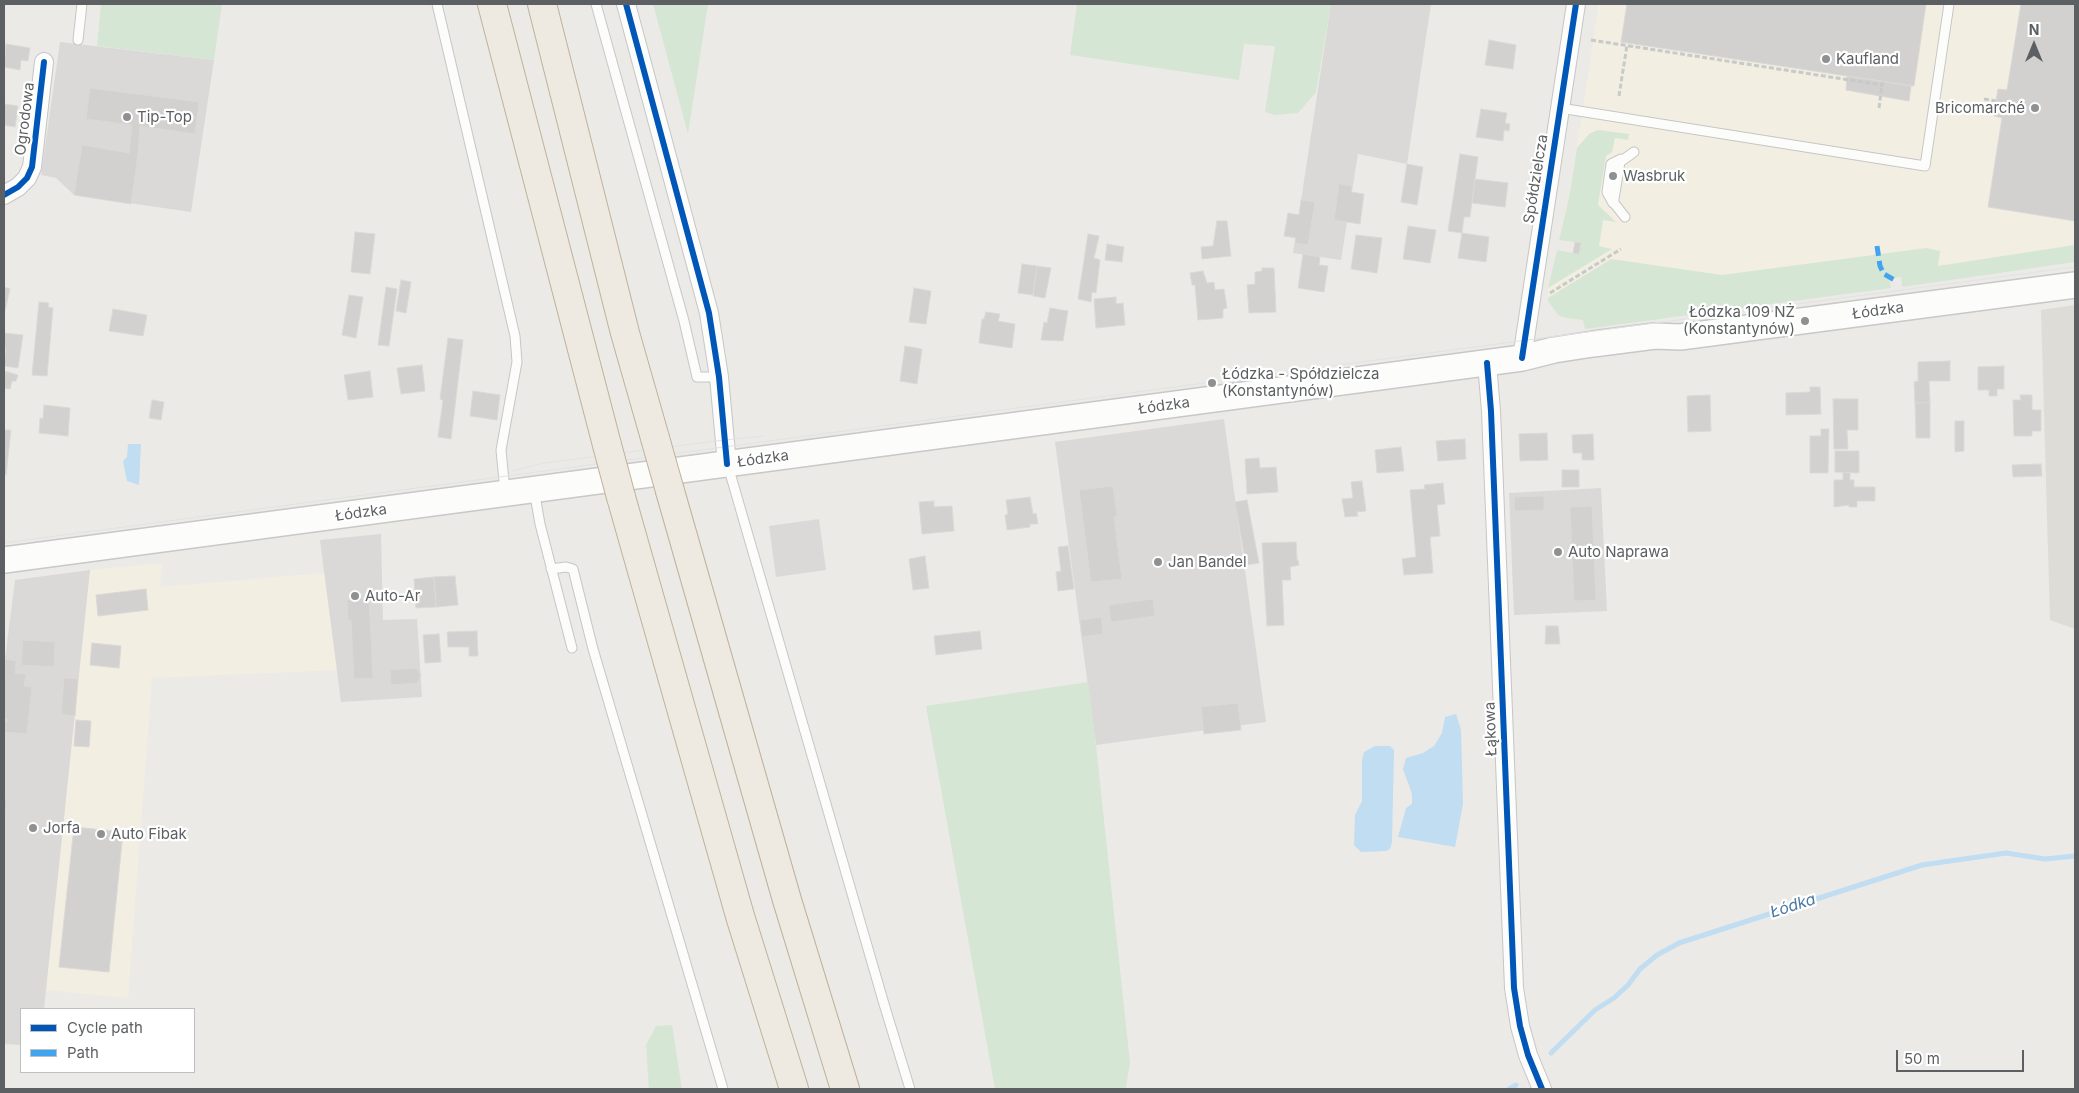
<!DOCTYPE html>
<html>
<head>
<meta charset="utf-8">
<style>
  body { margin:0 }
  #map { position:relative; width:2079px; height:1093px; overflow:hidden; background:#ebeae7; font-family:Inter,sans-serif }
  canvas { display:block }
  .frame { position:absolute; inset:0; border:5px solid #5d6063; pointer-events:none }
  .legend { position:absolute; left:20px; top:1008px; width:175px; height:65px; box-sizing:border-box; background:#fff; border:1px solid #bebfc1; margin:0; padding:6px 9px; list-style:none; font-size:15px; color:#5d6063 }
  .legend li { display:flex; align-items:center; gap:10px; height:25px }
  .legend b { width:25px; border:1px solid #bebfc1 }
  .north { position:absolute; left:2009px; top:20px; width:50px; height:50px; -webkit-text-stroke:4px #fff; paint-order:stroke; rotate:0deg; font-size:14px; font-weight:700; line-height:20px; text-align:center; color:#5d6063 }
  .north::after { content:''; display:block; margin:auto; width:18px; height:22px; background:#5d6063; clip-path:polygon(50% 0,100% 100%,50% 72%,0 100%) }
  .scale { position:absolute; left:1896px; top:1050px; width:128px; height:22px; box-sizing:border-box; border:2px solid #5d6063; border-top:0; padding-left:6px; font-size:15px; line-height:18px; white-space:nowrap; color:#5d6063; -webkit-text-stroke:4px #fff; paint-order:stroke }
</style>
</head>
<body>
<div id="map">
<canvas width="2079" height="1093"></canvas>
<div class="frame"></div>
<ul class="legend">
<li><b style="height:6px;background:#0057b8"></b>Cycle path</li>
<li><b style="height:6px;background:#40a5ee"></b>Path</li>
</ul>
<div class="north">N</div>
<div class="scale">50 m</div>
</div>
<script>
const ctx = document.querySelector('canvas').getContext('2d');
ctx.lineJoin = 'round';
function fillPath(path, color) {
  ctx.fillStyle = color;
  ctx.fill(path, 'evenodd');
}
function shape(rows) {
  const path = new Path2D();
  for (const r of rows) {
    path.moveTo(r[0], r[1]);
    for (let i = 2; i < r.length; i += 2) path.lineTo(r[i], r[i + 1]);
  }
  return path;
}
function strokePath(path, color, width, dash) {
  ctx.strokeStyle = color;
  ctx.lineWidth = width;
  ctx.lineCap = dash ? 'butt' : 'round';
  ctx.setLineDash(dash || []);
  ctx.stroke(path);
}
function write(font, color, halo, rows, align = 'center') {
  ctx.font = font + ' Inter,sans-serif';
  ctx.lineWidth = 4.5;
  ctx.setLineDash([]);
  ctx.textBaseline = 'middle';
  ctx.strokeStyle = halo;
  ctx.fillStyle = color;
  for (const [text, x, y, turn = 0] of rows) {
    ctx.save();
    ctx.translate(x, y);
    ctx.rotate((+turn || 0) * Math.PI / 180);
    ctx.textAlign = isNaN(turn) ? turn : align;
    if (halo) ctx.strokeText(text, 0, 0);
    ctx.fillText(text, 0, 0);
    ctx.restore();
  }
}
fillPath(shape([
  [1599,4,2075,4,2075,245,1584,321,1581,319,1566,318,1558,315,1548,301,1548,288,1557,250,1579,253,1581,243,1559,240,1569,198],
  [162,563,160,587,324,573,337,670,152,678,128,998,46,990,90,570]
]), '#f3eee2');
fillPath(shape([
  [1331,4,1431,4,1407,164,1358,154,1341,260,1293,253],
  [60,42,214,60,191,212,74,195,56,178,41,175],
  [1224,419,1266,722,1096,745,1055,442],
  [1601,488,1607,611,1514,615,1509,493],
  [819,519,826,570,776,577,769,526],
  [381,534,383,620,417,619,422,697,341,702,320,540],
  [90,570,44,1009,21,1009,21,1045,4,1044,4,667,15,580]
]), '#dbd9d7');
fillPath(shape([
  [2075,305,2075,629,2050,620,2041,310]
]), '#dedcd7');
fillPath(shape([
  [101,4,222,4,214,60,97,46],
  [653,4,708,4,688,134],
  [1077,4,1331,4,1316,92,1298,113,1275,115,1265,112,1275,46,1244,44,1239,80,1070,55],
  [1598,130,1629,134,1628,140,1615,138,1612,152,1606,156,1598,205,1616,222,1603,220,1599,246,1612,249,1548,288,1557,250,1579,254,1581,243,1559,240,1569,198,1577,148,1589,134],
  [2075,245,2075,262,1902,287,1901,277,1889,278,1891,288,1585,329,1583,320,1566,318,1558,315,1548,301,1548,298,1611,259,1722,275,1926,248,1940,251,1938,266],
  [1088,682,1096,745,1130,1063,1126,1087,1125,1089,995,1089,926,706],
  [672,1025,682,1089,649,1089,646,1045,656,1026]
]), '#d6e6d4');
fillPath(shape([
  [128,444,141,444,139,485,127,481,123,461,127,457],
  [1456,714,1461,730,1463,804,1455,847,1398,837,1406,808,1412,804,1412,794,1403,769,1406,758,1423,753,1434,746,1442,733,1445,717],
  [1375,746,1390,746,1394,750,1392,842,1390,849,1386,851,1361,852,1354,845,1355,815,1362,801,1362,760,1364,752]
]), '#c0ddf1');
strokePath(shape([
  [1551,1053,1595,1010,1614,998,1628,985,1640,969,1657,955,1679,943,1922,865,2006,853,2045,859,2075,856],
  [1509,1089,1516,1085]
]), '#c0ddf1', 5);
const building = shape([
  [1627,4,1926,4,1914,86,1621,42,1627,4],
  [2021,4,2075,4,2075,221,1988,207,2002,118,1994,116,1996,101,1998,89,2007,90,2021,4],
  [1489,40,1516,45,1513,69,1485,65,1489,40],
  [6,44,30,48,28,61,21,60,20,70,4,67,6,44],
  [1847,76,1911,86,1909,101,1846,90,1847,76],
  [90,88,199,102,195,134,140,126,138,154,131,204,74,195,82,145,129,153,132,125,86,119,90,88],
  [4,104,18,106,15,127,4,125,4,104],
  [1481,109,1507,113,1505,123,1510,124,1509,131,1504,130,1503,141,1476,137,1481,109],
  [1460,154,1478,157,1470,217,1464,217,1462,233,1448,231,1460,154],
  [1407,164,1423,167,1417,205,1401,202,1407,164],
  [1475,179,1508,183,1505,207,1472,203,1475,179],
  [1339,184,1352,186,1351,192,1364,194,1360,224,1334,220,1339,184],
  [1301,200,1315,202,1308,245,1295,243,1296,238,1284,236,1288,213,1299,215,1301,200],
  [1217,221,1227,221,1231,256,1202,259,1201,247,1213,246,1217,221],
  [1408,226,1436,230,1430,263,1403,259,1408,226],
  [355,232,375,234,370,274,351,272,355,232],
  [1462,233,1489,237,1486,262,1458,258,1462,233],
  [1088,234,1099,236,1094,258,1100,260,1096,293,1092,292,1091,302,1078,299,1088,234],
  [1356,235,1382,238,1377,273,1351,269,1356,235],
  [1575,242,1581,243,1579,254,1573,253,1575,242],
  [1107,244,1124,247,1122,262,1105,260,1107,244],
  [1303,254,1320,257,1319,265,1328,266,1324,292,1298,288,1303,254],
  [1022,264,1037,266,1033,295,1018,293,1022,264],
  [1037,266,1051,268,1045,298,1033,296,1037,266],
  [1262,268,1274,268,1276,312,1249,313,1247,285,1255,284,1255,272,1262,271,1262,268],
  [1203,271,1207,283,1214,282,1215,290,1224,289,1227,308,1223,309,1223,318,1198,320,1195,285,1192,285,1190,273,1203,271],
  [401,280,411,282,406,313,396,311,401,280],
  [4,287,10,289,5,311,4,311,4,287],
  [386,287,397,289,389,346,378,345,386,287],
  [914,288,931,291,926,324,909,322,914,288],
  [349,295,363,297,356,338,342,335,349,295],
  [1116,297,1116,304,1123,303,1125,325,1096,328,1094,299,1116,297],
  [39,302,49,303,48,307,53,308,47,376,32,375,39,302],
  [1050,308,1068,311,1063,341,1041,340,1044,322,1047,323,1050,308],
  [113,309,147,315,143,336,109,331,113,309],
  [986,312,1000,314,998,321,1015,324,1012,348,979,343,982,319,984,319,986,312],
  [4,333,23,335,18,368,4,366,6,348,4,347,4,333],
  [448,338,463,340,451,439,438,437,443,400,440,399,448,338],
  [905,346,922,349,917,384,900,381,905,346],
  [1950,361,1950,381,1929,381,1930,402,1915,403,1914,382,1918,381,1918,362,1950,361],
  [422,365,425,391,401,394,397,368,422,365],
  [2004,366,2004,389,1997,389,1997,396,1989,396,1989,390,1978,390,1978,367,2004,366],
  [4,371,18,375,16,381,12,381,10,389,4,388,4,371],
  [370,371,373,397,348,400,344,375,370,371],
  [1810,387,1820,387,1821,414,1786,415,1786,393,1810,392,1810,387],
  [473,391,500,395,497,420,470,416,473,391],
  [1710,395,1711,431,1688,432,1687,396,1710,395],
  [2020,395,2032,395,2032,410,2041,410,2041,431,2032,431,2032,436,2014,436,2013,400,2021,400,2020,395],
  [1833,399,1858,399,1858,430,1847,430,1848,449,1834,449,1833,399],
  [152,400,164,402,161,420,149,418,152,400],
  [1930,402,1930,438,1916,438,1915,403,1930,402],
  [44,405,70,408,68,436,39,433,40,418,43,419,44,405],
  [1955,421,1964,421,1964,451,1955,452,1955,421],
  [1821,429,1829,429,1828,473,1810,473,1810,436,1821,436,1821,429],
  [4,430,11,430,6,475,4,474,4,430],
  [1547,433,1548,460,1520,461,1519,434,1547,433],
  [1593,434,1594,460,1582,460,1582,453,1573,453,1572,435,1593,434],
  [1465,439,1466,459,1438,461,1436,441,1465,439],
  [1401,447,1404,471,1377,473,1375,450,1401,447],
  [1835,451,1859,451,1859,473,1835,472,1835,451],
  [1259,458,1260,468,1276,467,1278,492,1247,494,1245,459,1259,458],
  [2041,464,2042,476,2013,477,2012,465,2041,464],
  [1562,470,1579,470,1579,487,1562,487,1562,470],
  [1843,472,1850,473,1850,480,1854,480,1854,487,1875,487,1875,501,1857,501,1857,507,1849,507,1849,505,1834,507,1834,480,1843,480,1843,472],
  [1362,481,1366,511,1357,512,1358,516,1345,517,1342,499,1353,498,1351,482,1362,481],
  [1443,483,1445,504,1437,505,1440,536,1430,537,1433,573,1404,575,1402,559,1416,557,1410,490,1425,489,1424,485,1443,483],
  [1113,486,1117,517,1114,517,1122,579,1091,582,1079,490,1113,486],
  [1544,496,1544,510,1515,511,1514,497,1544,496],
  [1030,497,1033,514,1036,513,1038,524,1030,524,1030,527,1007,530,1005,515,1008,514,1006,500,1030,497],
  [1247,500,1259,563,1246,565,1235,502,1247,500],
  [934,501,934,507,952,506,954,531,922,534,919,502,934,501],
  [1592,506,1596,600,1574,601,1570,507,1592,506],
  [1296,542,1297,560,1298,560,1299,565,1290,567,1291,580,1282,580,1284,625,1267,626,1262,543,1296,542],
  [1068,546,1074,589,1058,591,1056,572,1061,571,1058,547,1068,546],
  [925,556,929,588,913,590,909,559,925,556],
  [455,576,458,605,436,607,434,577,455,576],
  [434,577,436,607,416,608,414,579,434,577],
  [146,589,148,610,98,616,96,595,146,589],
  [369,598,373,678,354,679,351,620,348,620,347,600,369,598],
  [1153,599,1155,616,1111,622,1109,605,1153,599],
  [1101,617,1103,634,1082,637,1080,620,1101,617],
  [1546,626,1558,626,1560,644,1545,644,1546,626],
  [477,631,478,656,469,656,469,647,448,647,447,632,477,631],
  [980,631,982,649,936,655,934,636,980,631],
  [439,634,441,662,425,663,423,635,439,634],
  [23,640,55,642,54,667,21,665,23,640],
  [92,643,121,646,119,668,90,665,92,643],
  [5,659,16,661,15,673,26,674,24,686,32,687,27,734,4,732,4,721,7,722,7,719,4,719,5,659],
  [416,668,421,675,417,683,391,685,390,670,416,668],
  [64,678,78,679,75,716,61,714,64,678],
  [1238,703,1241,730,1204,734,1201,707,1238,703],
  [76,720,91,721,89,747,74,746,76,720],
  [4,799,7,799,4,829,4,799],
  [74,827,123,832,109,972,59,967,74,827]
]);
fillPath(building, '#d2d1cf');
strokePath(building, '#dad9d6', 1);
const lane = shape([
  [437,4,515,336,517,362,501,450,505,491],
  [596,4,684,321,697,377,719,377],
  [78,40,82,4],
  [1560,108,1925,166,1949,4],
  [1613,203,1607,192,1611,164,1621,159],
  [1625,217,1614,203,1614,199,1620,162,1634,152],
  [728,466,884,1004,910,1089],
  [534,490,540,524,572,648],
  [551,569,566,567,573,569,593,649,723,1089]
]);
const street = shape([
  [626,4,709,313,719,377,727,464],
  [4,195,18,187,27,178,32,167,44,62],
  [1522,358,1576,4],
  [1487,363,1491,411,1514,988,1520,1026,1528,1055,1542,1089]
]);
const secondary = shape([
  [4,560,1522,358,1554,350,1593,344,1655,336,1680,337,2075,285]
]);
const highway = shape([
  [492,4,607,445],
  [542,4,625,333,655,438],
  [670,491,787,900,845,1089],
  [621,497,740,916,794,1089]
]);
strokePath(lane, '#c6c6c6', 11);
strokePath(street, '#c6c6c6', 20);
strokePath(secondary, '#c8c8c8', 28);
strokePath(highway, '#bfb298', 30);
strokePath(shape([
  [1591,40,1882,85,1883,82],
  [1619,96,1627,45],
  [1984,99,1996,101],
  [1879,108,1882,85],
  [1550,293,1621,249]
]), '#c6cac8', 3, [5, 2.5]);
strokePath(lane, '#fcfcfb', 9);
strokePath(street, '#fcfcfb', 18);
strokePath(secondary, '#fcfcfb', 25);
strokePath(highway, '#eeeae2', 28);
strokePath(shape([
  [512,471,544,463,724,440,764,436],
  [4,543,2075,267]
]), '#e2e2e2', 1);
const highwayBridge = shape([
  [655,438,670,491],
  [607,445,621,497]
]);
strokePath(highwayBridge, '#bfb298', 30, []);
strokePath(highwayBridge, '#eeeae2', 28);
strokePath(shape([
  [1877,246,1880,266,1884,274,1896,281]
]), '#40a5ee', 5, [10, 5]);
strokePath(shape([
  [626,4,709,313,719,377,727,464],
  [4,195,18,187,27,178,32,167,44,62],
  [1522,358,1576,4],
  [1487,363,1491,411,1514,988,1520,1026,1528,1055,1542,1089]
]), '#0057b8', 6);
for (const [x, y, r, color] of [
  [1826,59,5,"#8f9091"],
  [2035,108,5,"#8f9091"],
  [127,117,5,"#8f9091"],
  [1613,176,5,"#8f9091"],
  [1805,321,5,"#8f9091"],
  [1212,383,5,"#8f9091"],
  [1558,552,5,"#8f9091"],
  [1158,562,5,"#8f9091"],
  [355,596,5,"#8f9091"],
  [33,828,5,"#8f9091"],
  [101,834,5,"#8f9091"]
]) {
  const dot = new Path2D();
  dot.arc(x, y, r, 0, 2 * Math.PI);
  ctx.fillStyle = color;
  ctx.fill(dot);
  strokePath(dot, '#fff', 2);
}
write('15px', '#5d6063', '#fff', [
  ["Kaufland",1836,59],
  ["Bricomarché",2025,108,"right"],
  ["Tip-Top",137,117],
  ["Wasbruk",1623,176],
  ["Łódzka 109 NŻ",1795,312,"right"],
  ["(Konstantynów)",1795,329,"right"],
  ["Łódzka - Spółdzielcza",1222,374],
  ["(Konstantynów)",1222,391],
  ["Auto Naprawa",1568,552],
  ["Jan Bandel",1168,562],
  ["Auto-Ar",365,596],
  ["Jorfa",43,828],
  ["Auto Fibak",111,834]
], 'left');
write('15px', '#5d6063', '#fff', [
  ["Ogrodowa",25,119,-83],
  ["Spółdzielcza",1536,179,-81],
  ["Łódzka",1878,311,-8],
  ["Łódzka",1164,406,-8],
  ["Łódzka",763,459,-8],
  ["Łódzka",361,513,-8],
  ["Łąkowa",1491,729,-92]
]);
write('italic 16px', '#4c7aa6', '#fff', [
  ["Łódka",1793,906,-18]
]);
</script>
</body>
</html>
